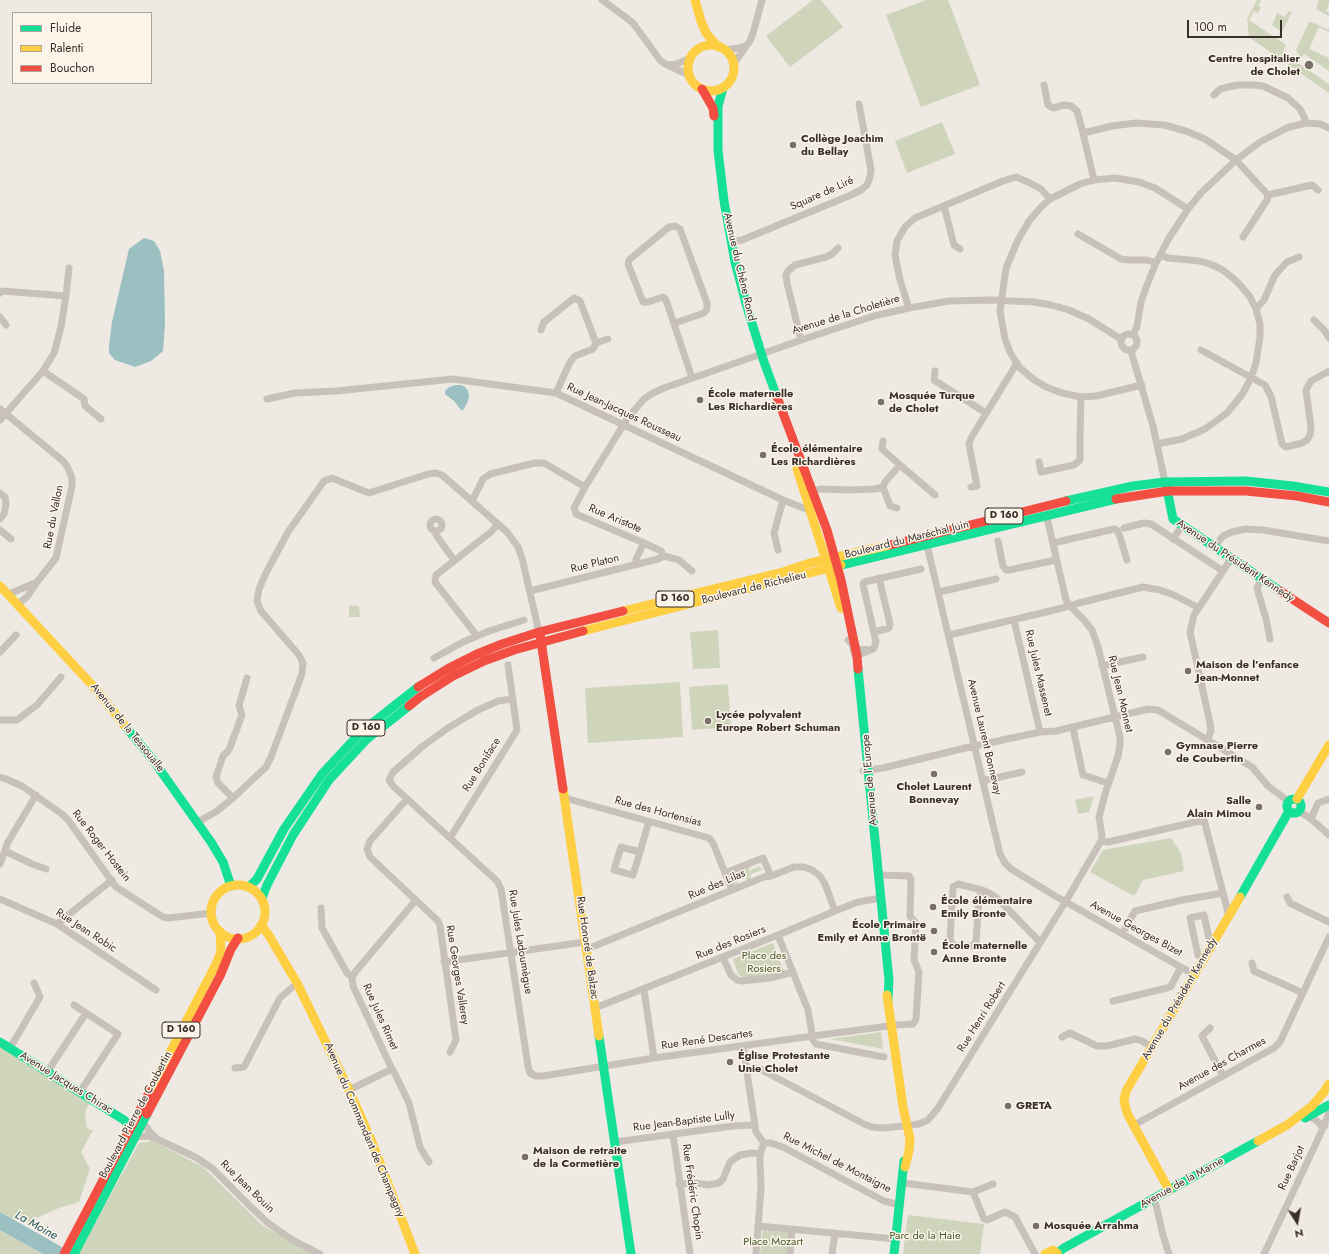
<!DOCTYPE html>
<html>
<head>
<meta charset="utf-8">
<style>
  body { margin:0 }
  #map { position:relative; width:1329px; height:1254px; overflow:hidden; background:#eee9e2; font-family:Jost,sans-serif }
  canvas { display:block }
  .legend { position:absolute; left:12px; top:12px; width:140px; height:72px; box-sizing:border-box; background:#fbf4e9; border:1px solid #ada59c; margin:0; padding:5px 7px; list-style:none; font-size:12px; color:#392e28 }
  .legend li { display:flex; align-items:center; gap:8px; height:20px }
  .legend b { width:20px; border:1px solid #ada59c }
  .north { position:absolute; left:1277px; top:1202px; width:40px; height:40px; -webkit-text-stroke:3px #fbf4e9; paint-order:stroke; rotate:169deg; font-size:11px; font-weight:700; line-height:16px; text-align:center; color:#392e28 }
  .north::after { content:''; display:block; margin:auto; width:14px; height:18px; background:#392e28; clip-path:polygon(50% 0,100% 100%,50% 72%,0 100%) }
  .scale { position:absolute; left:1187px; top:20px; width:95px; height:18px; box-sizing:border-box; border:2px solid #392e28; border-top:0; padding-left:5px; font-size:12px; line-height:14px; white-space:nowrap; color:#392e28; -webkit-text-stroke:3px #fbf4e9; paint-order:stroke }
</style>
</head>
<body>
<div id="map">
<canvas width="1329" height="1254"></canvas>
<ul class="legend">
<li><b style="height:5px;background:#16e098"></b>Fluide</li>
<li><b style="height:5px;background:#ffcf43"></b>Ralenti</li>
<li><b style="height:5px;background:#f24e42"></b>Bouchon</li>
</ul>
<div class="north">N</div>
<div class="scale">100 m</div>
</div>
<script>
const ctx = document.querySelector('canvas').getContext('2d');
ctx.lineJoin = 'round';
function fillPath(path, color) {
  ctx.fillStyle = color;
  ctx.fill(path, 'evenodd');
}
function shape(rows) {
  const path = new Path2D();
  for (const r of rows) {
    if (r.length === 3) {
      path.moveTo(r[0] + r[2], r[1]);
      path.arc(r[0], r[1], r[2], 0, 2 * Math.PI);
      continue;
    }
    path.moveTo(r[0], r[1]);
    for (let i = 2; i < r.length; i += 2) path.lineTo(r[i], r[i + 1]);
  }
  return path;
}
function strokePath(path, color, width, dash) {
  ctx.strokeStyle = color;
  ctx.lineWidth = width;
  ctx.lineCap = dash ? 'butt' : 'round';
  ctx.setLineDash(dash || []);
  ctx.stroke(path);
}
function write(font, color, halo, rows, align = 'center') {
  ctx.font = font + ' Jost,sans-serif';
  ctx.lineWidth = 3;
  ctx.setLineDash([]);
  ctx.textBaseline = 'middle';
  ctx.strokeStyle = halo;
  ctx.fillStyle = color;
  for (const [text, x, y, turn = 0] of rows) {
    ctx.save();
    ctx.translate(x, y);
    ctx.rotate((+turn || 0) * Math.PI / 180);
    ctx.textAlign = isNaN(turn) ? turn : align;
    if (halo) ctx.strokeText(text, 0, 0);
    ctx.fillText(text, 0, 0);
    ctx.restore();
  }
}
fillPath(shape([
  [813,0,821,0,843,27,790,67,766,36],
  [926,0,948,0,980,85,921,107,886,15],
  [1257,0,1261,0,1258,6,1261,7,1258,13,1254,11,1249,20,1286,45,1283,53,1329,84,1329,93,1249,37,1247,19],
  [1319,0,1329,0,1329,5,1326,11,1329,13,1329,16,1316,9],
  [1289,11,1292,12,1282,32,1272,25,1277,13,1285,17],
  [1309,22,1311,22,1329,30,1329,32,1319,27,1309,49,1329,58,1329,71,1304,54,1301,58,1298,54,1296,50],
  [942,122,955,154,907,173,895,141],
  [349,606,359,606,360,617,349,617],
  [718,630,720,668,693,669,690,632],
  [680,682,683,737,588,743,585,688],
  [728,684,731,727,692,730,689,687],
  [1093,796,1093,799,1089,812,1078,814,1075,800],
  [1171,838,1181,853,1184,871,1143,880,1135,895,1132,895,1090,872,1103,850],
  [750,865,749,871,760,866,762,870,751,874,750,880,746,881,747,876,738,880,737,885,734,886,729,874,736,871,736,876,745,872,746,867],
  [773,943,784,972,767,976,744,978,738,974,733,959],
  [881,1032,883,1049,830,1039],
  [0,1046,90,1102,85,1112,87,1129,93,1130,81,1152,90,1169,79,1202,59,1208,28,1222,14,1220,0,1212],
  [153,1141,203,1167,262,1225,313,1254,78,1254,139,1143],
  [908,1215,984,1224,980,1254,903,1254],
  [763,1229,789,1232,787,1254,760,1254],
  [0,1230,43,1254,0,1254]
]), '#cfd5ba');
fillPath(shape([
  [144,238,154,241,160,251,164,271,165,323,163,351,151,361,135,367,115,360,109,353,109,346,112,322,129,249],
  [456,385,461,385,465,387,468,391,469,397,467,403,463,410,461,410,454,401,445,394,445,391,449,387],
  [0,1212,32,1230,74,1254,43,1254,0,1230]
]), '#9bc0c2');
strokePath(shape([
  [602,0,624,16,633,23,660,60,665,64],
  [747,45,750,41,754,30,762,0],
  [724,50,740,48,747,45,733,65],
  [689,75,665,64,674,65,691,58],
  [1044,85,1048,105,1053,108,1064,105,1071,106,1077,111,1083,133],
  [1214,95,1220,89,1237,85,1254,85,1263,86,1288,98,1300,109,1307,123],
  [1094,180,1083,133,1112,126,1136,123,1164,125,1186,131,1205,139,1236,160,1268,195,1312,185,1318,190],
  [944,206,954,245,960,249],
  [1078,234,1121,259,1128,260,1147,260,1156,263],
  [1243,237,1267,200,1268,195],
  [731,242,742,240,851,195,861,190,867,185,870,177,871,170,859,104],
  [0,293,2,291,66,296],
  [909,308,900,280,895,255,897,241,905,227,915,218,1003,181,1016,177,1028,182,1041,189,1050,199],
  [1256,309,1264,300,1275,275,1287,262,1299,257],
  [0,317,6,325],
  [1314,320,1324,330,1329,338],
  [675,323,704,313,707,309,707,303,680,229,675,226,669,227,629,260,628,264,643,302,648,302,663,297,666,300,692,378],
  [541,330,544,322,574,298,580,301,596,343],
  [1129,342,8],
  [1133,335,1137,326,1141,302,1147,285,1156,263,1169,238,1188,209,1201,193,1236,160,1260,142,1279,132,1289,127,1307,123,1320,124,1329,128],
  [801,340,787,283,786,275,788,271,795,265,826,257,832,254,838,248],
  [1201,350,1265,385,1271,396,1282,444,1286,447,1302,443,1307,440,1310,435,1311,427,1306,390,1311,381,1329,371],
  [1131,351,1153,426,1165,482],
  [43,371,84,399,85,406,101,419],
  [935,371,934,380,986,413],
  [1142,385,1096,396,1081,397,1062,393,1046,387,1033,379,1019,367,1010,352,1005,339,1000,311,1006,268,1018,240,1029,221,1041,207,1050,199,1080,184,1094,180,1115,178,1139,182,1155,188,1188,209],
  [556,393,570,362,575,356,593,349,596,343,608,339],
  [267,399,295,393,336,391,453,379,556,393,783,500,806,509,812,507],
  [0,409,63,461,67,466,72,478,72,486,56,558,37,582],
  [0,420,43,371,54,353,61,327,66,296,69,268],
  [883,441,882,449,900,465],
  [1157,444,1182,439,1205,429,1227,413,1236,402,1243,393,1251,378,1256,363,1260,337,1260,324,1256,309,1250,297,1241,286,1233,278,1221,269,1210,264,1200,261,1168,258,1160,255],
  [1039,462,1041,472,1074,465,1080,460,1080,435,1081,397],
  [883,487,885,482,900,465,935,495],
  [971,487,977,486,970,450,969,444,971,438,1017,363],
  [0,493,5,497,6,504,4,514,0,519],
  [809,493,820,489,851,490,875,489,883,487,890,506,897,508],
  [472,501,483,479,490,474,535,463,544,463,585,487],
  [436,525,6],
  [1124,528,1144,523,1151,524,1223,571],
  [0,530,11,539],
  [436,532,436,535,454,560],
  [1173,539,1182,526],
  [998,541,1003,566,1006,570,1009,570,1056,560],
  [1053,543,1114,529,1117,530,1120,537,1127,560],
  [927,545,1000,854,1005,863,1011,869,1057,897,1195,975],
  [1214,547,1223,536,1232,532,1245,529,1263,530,1329,541],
  [778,550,774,533,783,500],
  [635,565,636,559,644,543],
  [692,571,679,560,664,556,661,551,644,543,576,514,574,508,585,487,627,419,644,399,653,393,664,388,810,337,874,316,909,308,949,301,990,300,1034,302,1051,305,1069,310,1089,319,1121,339],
  [1262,579,1257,588,1266,619,1270,639],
  [530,591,658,559,664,556],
  [939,592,996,579],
  [9,594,37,582,27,597,18,604],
  [1014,620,1040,732],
  [874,632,889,628,890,624,879,578],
  [949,635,1050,611,1070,606,1079,603,1143,587,1160,590,1174,595,1199,608],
  [477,636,435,582,436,575,491,532,498,524],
  [848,640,852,644,855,656,871,650,856,649],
  [871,650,874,648,876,642,863,584,864,582,921,569],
  [0,652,16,635],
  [434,658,463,642,489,631,524,620],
  [1102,666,1143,657],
  [513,699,498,701,476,711,448,728,423,746,393,772,389,780,393,786,497,881,501,889,528,1066,530,1073,536,1076,543,1076,654,1058,813,1036,896,1025,913,1024,916,1019,919,972,914,960,916,923,910,916,911,879,909,876,879,875],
  [0,720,17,720,37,705,61,677],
  [1073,728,1083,775,1108,783],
  [1207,740,1211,731,1210,723,1190,632,1194,615,1231,559],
  [863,771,883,768,965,748,1040,732,1056,731,1148,709,1158,710,1252,767,1268,786,1288,801],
  [0,777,6,779,22,786,62,814,68,820,116,887,152,910,163,917,168,918,212,913],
  [982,781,1022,772],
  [233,798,218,783,216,777,223,756,229,750,242,715,239,706,247,678],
  [565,798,709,838,713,843,732,890],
  [407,799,370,841,367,849,370,857,438,921,440,926,456,1040,450,1052],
  [1299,811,1311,819,1329,835],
  [1311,819,1318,803,1329,799],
  [198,822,217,811,233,798,266,767,271,757,302,674,303,663,299,655,261,611,257,601,259,589,266,573,288,532,324,481,332,478,369,493,428,474,436,473,442,475,507,532,518,547,522,558,539,632],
  [450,838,517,730,508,665],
  [1101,841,1108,842,1204,820,1228,912,1230,914],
  [5,851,32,864,46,869],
  [640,852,621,847,614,870,633,875,640,852,649,821],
  [0,864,8,842,36,795],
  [725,873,763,858,771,876],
  [989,893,979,896,976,942,972,946,955,946,950,941,953,887,958,884,982,890,989,893,998,899,1040,942],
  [1287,897,1290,903,1329,922],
  [0,899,57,924,156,990],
  [321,908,322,928,347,973,352,977],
  [57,924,112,880],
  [1122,934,1135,911,1182,900,1223,893],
  [778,935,808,1010,813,1040,816,1044,884,1057],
  [587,949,764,877,771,876,794,867,804,867,812,870,820,876,825,884,835,911],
  [723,958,731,975,737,980,742,981,770,978,793,972],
  [1204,960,1198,955,1190,918,1204,915,1209,938,1214,942],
  [444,962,585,942],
  [1252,963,1254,971,1303,993],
  [644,990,654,1058],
  [1113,1001,1167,988,1171,986,1181,967],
  [74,1005,86,1013],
  [595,1008,778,935,835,911,858,902,875,899],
  [1210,1028,1202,1036,1223,1076],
  [1062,1037,1070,1033,1097,1046,1107,1046,1135,1039,1142,1041,1152,1047],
  [743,1046,756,1132,764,1143],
  [10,1048,40,997,34,983],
  [235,1068,244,1067,280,998,297,983],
  [392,1069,394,1072,409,1103,420,1147,429,1162],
  [747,1070,760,1069,864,1124,872,1127,882,1128,904,1126,919,1124,928,1120,938,1108,1069,896,1101,841,1102,836,1099,817,1106,791,1118,756,1120,745,1120,737,1098,647,1092,630,1084,620,1070,606,1066,600,1048,522,1047,519,1043,517],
  [48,1071,86,1013,118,1034,80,1092],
  [349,1090,392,1069,353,986,352,977,356,971,416,900],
  [1308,1116,1316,1120,1323,1127,1325,1126],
  [1134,1125,1274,1048,1280,1042,1329,937],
  [673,1134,690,1254],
  [135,1137,148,1136,157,1139,150,1132,143,1122],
  [157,1139,195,1157,212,1168,251,1207,268,1223,291,1239,320,1254],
  [615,1142,733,1126,755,1125],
  [764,1143,771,1143,783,1147,884,1201,900,1205],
  [903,1183,973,1192,993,1184],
  [679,1184,696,1183,708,1185,719,1183,723,1179,730,1162,734,1159,740,1155,752,1153,760,1154],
  [973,1192,984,1219,987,1220,1005,1212,1015,1217,1035,1254],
  [1153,1199,1156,1205,1163,1235,1169,1254],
  [758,1226,896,1239],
  [756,1254,761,1188,760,1161,760,1154,764,1143],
  [790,1254,792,1229],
  [832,1254,835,1233],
  [1264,1254,1318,1139,1329,1113]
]), '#c8c1ba', 7);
strokePath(shape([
  [723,88,718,106,718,150,724,201,735,262,747,307,764,362,777,397],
  [1166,484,1173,519,1280,591],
  [1066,501,1133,486,1165,482,1246,481,1293,486,1329,492],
  [841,565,1116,499],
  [858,669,889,980,888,1000],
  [125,726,153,760,211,842,223,862,231,886],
  [1294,806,7],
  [249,887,257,879,284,829,322,774,361,732,418,687],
  [1240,897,1289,811],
  [262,898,267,885,293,835,329,780,367,739,409,706],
  [599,1036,631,1254],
  [0,1042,124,1120,130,1126],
  [1305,1118,1329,1105],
  [74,1254,147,1114],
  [894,1254,904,1161],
  [1056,1254,1064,1248,1258,1141]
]), '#16e098', 9);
strokePath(shape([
  [695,0,701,21,706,33,718,47],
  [711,68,23],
  [797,469,841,608],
  [0,586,93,686,125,726],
  [623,611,783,572,810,563,890,545],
  [583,631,841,565],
  [563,789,599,1036],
  [1297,799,1329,745],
  [238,912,27],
  [261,925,268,934,297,983,349,1090,372,1142,415,1254],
  [887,995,903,1107,910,1139,909,1151,905,1167],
  [150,1091,216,964,221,952,220,931],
  [1258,1141,1287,1125,1312,1106,1324,1092,1329,1084],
  [1169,1190,1127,1113,1124,1101,1126,1091,1240,897],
  [1045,1254,1053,1250,1057,1253]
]), '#ffcf43', 9);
strokePath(shape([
  [702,89,713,108,714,116],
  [777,397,827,530,841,580,857,656,858,669],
  [1116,499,1168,491,1246,491,1297,496,1329,502],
  [890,545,1066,501],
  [1280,591,1329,623],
  [540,634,563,789],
  [418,687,449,668,477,654,502,644,539,632,623,611],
  [409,706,420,697,453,676,484,661,514,650,583,631],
  [147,1114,220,976,231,949,238,938],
  [64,1254,150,1091]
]), '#f24e42', 9);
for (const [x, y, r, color] of [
  [1309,65,5,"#786f69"],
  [793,145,4,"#786f69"],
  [700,400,4,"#786f69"],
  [881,402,4,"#786f69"],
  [763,455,4,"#786f69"],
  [1188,671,4,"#786f69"],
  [708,721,4,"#786f69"],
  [1168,752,4,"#786f69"],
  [934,774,4,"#786f69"],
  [1259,807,4,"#786f69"],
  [933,907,4,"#786f69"],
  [934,931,4,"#786f69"],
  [934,952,4,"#786f69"],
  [730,1062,4,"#786f69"],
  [1008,1106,4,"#786f69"],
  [525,1157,4,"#786f69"],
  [1036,1226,4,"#786f69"]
]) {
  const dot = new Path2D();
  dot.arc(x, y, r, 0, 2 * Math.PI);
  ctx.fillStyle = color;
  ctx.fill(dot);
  strokePath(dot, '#fbf4e9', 1.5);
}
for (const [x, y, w] of [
  [1004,516,38],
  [675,599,38],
  [366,728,38],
  [181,1030,38]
]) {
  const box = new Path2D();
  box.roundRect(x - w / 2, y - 8, w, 16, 3);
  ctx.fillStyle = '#fbf4e9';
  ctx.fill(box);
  strokePath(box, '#392e28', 1);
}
write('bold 10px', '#392e28', null, [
  ["D 160",1004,516],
  ["D 160",675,599],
  ["D 160",366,728],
  ["D 160",181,1030]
]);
write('bold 11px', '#392e28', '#fbf4e9', [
  ["Centre hospitalier",1300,59,"right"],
  ["de Cholet",1300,72,"right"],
  ["Collège Joachim",801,139],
  ["du Bellay",801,152],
  ["École maternelle",708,394],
  ["Les Richardières",708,407],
  ["Mosquée Turque",889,396],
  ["de Cholet",889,409],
  ["École élémentaire",771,449],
  ["Les Richardières",771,462],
  ["Maison de l’enfance",1196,665],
  ["Jean-Monnet",1196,678],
  ["Lycée polyvalent",716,715],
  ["Europe Robert Schuman",716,728],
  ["Gymnase Pierre",1176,746],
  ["de Coubertin",1176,759],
  ["Cholet Laurent",934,787,"center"],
  ["Bonnevay",934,800,"center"],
  ["Salle",1251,801,"right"],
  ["Alain Mimou",1251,814,"right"],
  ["École élémentaire",941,901],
  ["Emily Bronte",941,914],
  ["École Primaire",926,925,"right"],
  ["Emily et Anne Brontë",926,938,"right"],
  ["École maternelle",942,946],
  ["Anne Bronte",942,959],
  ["Église Protestante",738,1056],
  ["Unie Cholet",738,1069],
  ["GRETA",1016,1106],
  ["Maison de retraite",533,1151],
  ["de la Cormetière",533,1164],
  ["Mosquée Arrahma",1044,1226]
], 'left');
write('11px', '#392e28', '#fbf4e9', [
  ["Square de Liré",822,194,-24],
  ["Avenue du Chêne Rond",739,267,77],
  ["Avenue de la Choletière",846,315,-17],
  ["Rue Jean-Jacques Rousseau",624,413,25],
  ["Rue du Vallon",54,517,-79],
  ["Rue Aristote",615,519,23],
  ["Boulevard du Maréchal Juin",907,540,-14],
  ["Avenue du Président Kennedy",1235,561,34],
  ["Rue Platon",595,564,-14],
  ["Boulevard de Richelieu",754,588,-14],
  ["Rue Jules Massenet",1038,673,77],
  ["Rue Jean Monnet",1120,694,77],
  ["Avenue de la Tessoualle",127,728,51],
  ["Avenue Laurent Bonnevay",984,737,77],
  ["Rue Boniface",482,765,-58],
  ["Avenue de l’Europe",870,780,-95],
  ["Rue des Hortensias",658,812,15],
  ["Rue Roger Hostein",101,846,52],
  ["Rue des Lilas",717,885,-23],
  ["Avenue Georges Bizet",1136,929,29],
  ["Rue Jean Robic",86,931,33],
  ["Rue Jules Ladoumègue",520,942,81],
  ["Rue des Rosiers",731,943,-22],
  ["Rue Honoré de Balzac",587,948,82],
  ["Rue Georges Vallerey",457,975,81],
  ["Avenue du Président Kennedy",1180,999,-60],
  ["Rue Jules Rimet",380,1017,66],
  ["Rue Henri Robert",982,1017,-58],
  ["Rue René Descartes",707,1040,-8],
  ["Avenue des Charmes",1222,1064,-29],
  ["Avenue Jacques Chirac",66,1083,32],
  ["Boulevard Pierre de Coubertin",136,1115,-62],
  ["Rue Jean-Baptiste Lully",684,1122,-7],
  ["Avenue du Commandant de Champagny",364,1130,67],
  ["Rue Michel de Montaigne",837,1163,27],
  ["Rue Barjot",1292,1168,-65],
  ["Avenue de la Marne",1182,1183,-29],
  ["Rue Jean Bouin",247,1187,44],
  ["Rue Frédéric Chopin",692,1192,82]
]);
write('11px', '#465a29', '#fbf4e9', [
  ["Place des",764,956],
  ["Rosiers",764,969],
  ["Parc de la Haie",925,1236],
  ["Place Mozart",773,1242]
]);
write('italic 12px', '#19585f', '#fbf4e9', [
  ["La Moine",36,1226,29]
]);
</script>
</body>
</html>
